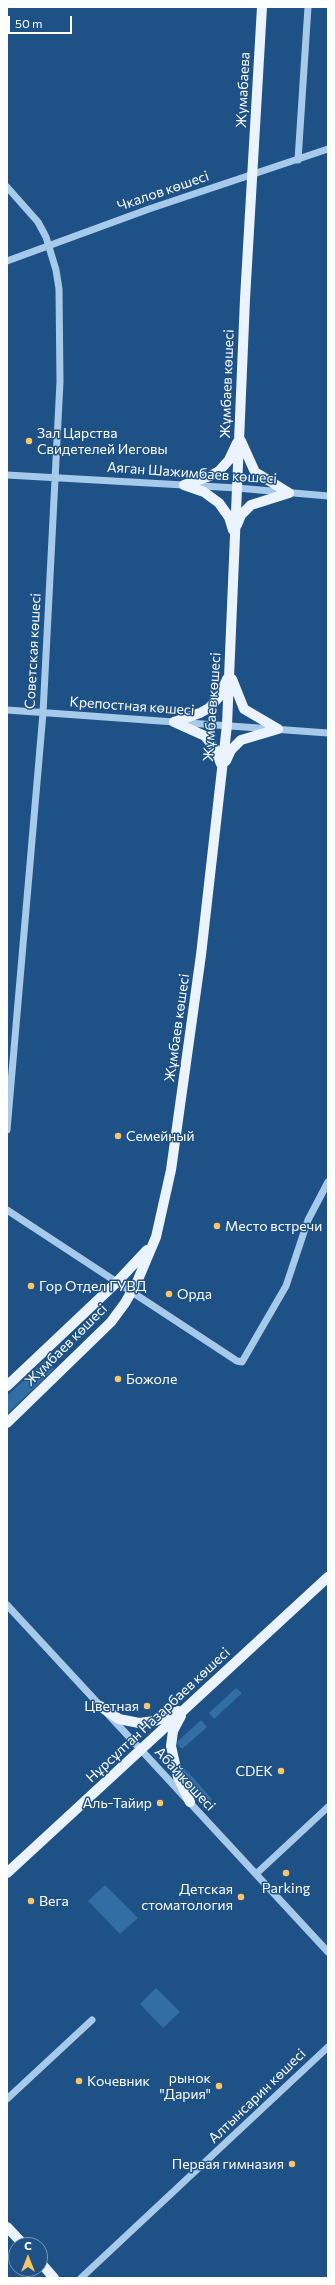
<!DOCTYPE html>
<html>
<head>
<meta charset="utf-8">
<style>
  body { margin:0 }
  #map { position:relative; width:335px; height:2285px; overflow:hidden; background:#1e5286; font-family:Commissioner,sans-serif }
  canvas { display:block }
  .frame { position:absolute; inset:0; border:8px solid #fff; pointer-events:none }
  .north { position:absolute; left:8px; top:2237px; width:40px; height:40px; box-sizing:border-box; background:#1e5286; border:1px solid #7897b6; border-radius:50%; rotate:0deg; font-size:11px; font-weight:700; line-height:16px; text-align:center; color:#fff }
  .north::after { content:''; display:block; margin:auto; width:14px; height:18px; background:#f9c667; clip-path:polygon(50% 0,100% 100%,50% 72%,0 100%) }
  .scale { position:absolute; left:8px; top:16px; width:64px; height:18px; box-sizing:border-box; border:2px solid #fff; border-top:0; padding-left:5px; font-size:12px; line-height:14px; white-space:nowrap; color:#fff; -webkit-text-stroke:3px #1e5286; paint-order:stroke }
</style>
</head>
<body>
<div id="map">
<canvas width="335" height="2285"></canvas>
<div class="frame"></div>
<div class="north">С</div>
<div class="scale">50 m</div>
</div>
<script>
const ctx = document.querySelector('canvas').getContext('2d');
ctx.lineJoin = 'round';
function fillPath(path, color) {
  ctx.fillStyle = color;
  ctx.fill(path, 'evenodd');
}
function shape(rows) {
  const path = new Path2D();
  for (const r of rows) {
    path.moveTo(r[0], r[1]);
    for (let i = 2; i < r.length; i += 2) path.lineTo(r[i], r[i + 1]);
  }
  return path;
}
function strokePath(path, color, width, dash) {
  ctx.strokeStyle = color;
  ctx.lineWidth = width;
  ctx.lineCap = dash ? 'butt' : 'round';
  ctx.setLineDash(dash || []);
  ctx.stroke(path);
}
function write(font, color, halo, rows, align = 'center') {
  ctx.font = font + ' Commissioner,sans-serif';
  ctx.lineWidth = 3;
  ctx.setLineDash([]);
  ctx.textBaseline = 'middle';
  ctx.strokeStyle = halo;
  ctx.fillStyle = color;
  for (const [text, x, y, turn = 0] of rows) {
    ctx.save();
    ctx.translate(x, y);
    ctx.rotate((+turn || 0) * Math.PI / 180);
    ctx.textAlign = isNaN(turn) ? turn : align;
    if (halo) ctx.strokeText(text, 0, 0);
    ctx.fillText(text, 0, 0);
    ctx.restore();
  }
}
fillPath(shape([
  [45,1360,54,1369,7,1414,7,1396],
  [236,1688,242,1693,214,1719,209,1713],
  [201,1720,207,1727,182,1749,176,1743],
  [179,1762,212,1799,204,1806,179,1776],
  [105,1885,138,1918,120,1934,88,1901],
  [156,1988,180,2012,163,2028,140,2004]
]), '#326da4');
strokePath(shape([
  [298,160,308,7],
  [7,187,38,222,46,237,56,270,59,289,60,382,43,713,7,1130],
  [7,261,149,209,328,149],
  [7,475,237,488,328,496],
  [7,710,328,733],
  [7,1210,237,1361,242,1362,286,1286,308,1220,328,1182],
  [7,1605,328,1952],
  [256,1874,328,1807],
  [7,2099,92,2020],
  [81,2278,328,2047]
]), '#a7caea', 7);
strokePath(shape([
  [241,441,255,472,289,493],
  [184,485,210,476,219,471,229,460,237,443],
  [184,485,204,492,219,503,229,517,233,530],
  [237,525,241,515,251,505,289,493],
  [232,679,244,709,278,729],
  [174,722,200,713,209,708,219,697,227,679],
  [174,722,205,736,215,749,221,764],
  [226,761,231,750,241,740,278,729],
  [7,1386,117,1282,147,1250],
  [7,1423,111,1322,125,1303,137,1282,156,1237,171,1170,201,955,227,725,245,299,262,7],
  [100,1706,119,1719,139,1723,155,1721,178,1711],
  [181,1716,173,1731,171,1746,178,1777,190,1802],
  [7,1873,328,1577],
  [7,2227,24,2245],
  [40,2262,54,2278]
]), '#ebf4fe', 10);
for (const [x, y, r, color] of [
  [29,441,4,"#f9c667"],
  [118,1136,4,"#f9c667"],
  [217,1226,4,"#f9c667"],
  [31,1286,4,"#f9c667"],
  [169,1294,4,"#f9c667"],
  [118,1379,4,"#f9c667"],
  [147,1706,4,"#f9c667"],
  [281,1771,4,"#f9c667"],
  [160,1803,4,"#f9c667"],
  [286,1873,4,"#f9c667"],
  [241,1897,4,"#f9c667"],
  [31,1901,4,"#f9c667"],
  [79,2081,4,"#f9c667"],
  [219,2086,4,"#f9c667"],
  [292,2164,4,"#f9c667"]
]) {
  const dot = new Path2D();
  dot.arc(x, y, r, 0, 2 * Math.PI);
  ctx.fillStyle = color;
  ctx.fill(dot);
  strokePath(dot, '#1e5286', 1.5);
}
write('14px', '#fff', '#1e5286', [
  ["Жумабаева",243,90,-87],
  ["Чкалов көшесі",163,191,-19],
  ["Жұмбаев көшесі",227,384,-88],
  ["Аяган Шажимбаев көшесі",192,473,4],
  ["Советская көшесі",33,651,-87],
  ["Крепостная көшесі",132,706,4],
  ["Жұмбаев көшесі",212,707,-86],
  ["Жұмбаев көшесі",177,1028,-82],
  ["Жұмбаев көшесі",66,1345,-45],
  ["Нұрсұлтан Назарбаев көшесі",158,1715,-43],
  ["Абай көшесі",185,1779,47],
  ["Алтынсарин көшесі",257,2096,-44]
]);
write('14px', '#fff', '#1e5286', [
  ["Зал Царства",37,433],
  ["Свидетелей Иеговы",37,449],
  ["Семейный",126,1136],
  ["Место встречи",225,1226],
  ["Гор Отдел ГУВД",39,1286],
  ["Орда",177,1294],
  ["Божоле",126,1379],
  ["Цветная",139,1706,"right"],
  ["CDEK",273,1771,"right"],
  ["Аль-Тайир",152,1803,"right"],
  ["Parking",286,1888,"center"],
  ["Детская",233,1889,"right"],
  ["стоматология",233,1905,"right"],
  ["Вега",39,1901],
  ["рынок",211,2078,"right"],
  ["\"Дария\"",211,2094,"right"],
  ["Кочевник",87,2081],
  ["Первая гимназия",284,2164,"right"]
], 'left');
</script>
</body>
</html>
